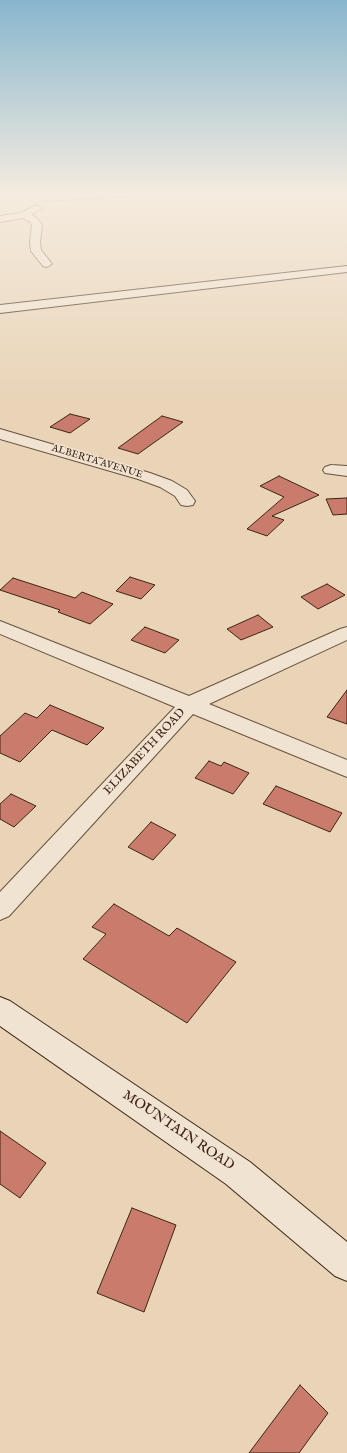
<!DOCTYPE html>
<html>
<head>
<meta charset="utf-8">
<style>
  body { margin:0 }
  canvas { display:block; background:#e9d4b8 }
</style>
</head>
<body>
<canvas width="347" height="1453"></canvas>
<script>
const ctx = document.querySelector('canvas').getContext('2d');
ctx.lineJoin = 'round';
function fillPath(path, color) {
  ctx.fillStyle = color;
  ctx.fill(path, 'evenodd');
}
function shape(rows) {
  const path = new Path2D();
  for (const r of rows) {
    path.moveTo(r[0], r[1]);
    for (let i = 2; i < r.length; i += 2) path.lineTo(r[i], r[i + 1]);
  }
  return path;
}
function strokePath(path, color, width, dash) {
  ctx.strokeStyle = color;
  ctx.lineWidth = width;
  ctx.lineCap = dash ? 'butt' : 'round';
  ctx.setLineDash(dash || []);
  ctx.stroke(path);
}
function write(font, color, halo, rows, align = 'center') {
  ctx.font = font + ' "IM FELL English",serif';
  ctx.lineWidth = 3;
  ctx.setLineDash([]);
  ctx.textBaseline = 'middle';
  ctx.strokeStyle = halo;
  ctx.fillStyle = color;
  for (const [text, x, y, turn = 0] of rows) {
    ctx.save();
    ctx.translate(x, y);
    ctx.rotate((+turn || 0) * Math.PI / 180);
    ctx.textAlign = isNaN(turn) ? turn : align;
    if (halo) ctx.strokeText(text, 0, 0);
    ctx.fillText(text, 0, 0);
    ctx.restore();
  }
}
const building = shape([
  [70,414,90,419,70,433,50,427,70,414],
  [162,416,183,422,138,454,118,448,162,416],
  [279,476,319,495,272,516,284,520,267,536,247,529,284,497,260,486,279,476],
  [347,498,347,514,333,515,326,499,347,498],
  [130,577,155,585,141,599,116,591,130,577],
  [13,578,75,598,82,592,113,604,90,624,58,612,60,610,0,590,13,578],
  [327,584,345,595,318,609,301,597,327,584],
  [258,615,273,627,241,640,227,629,258,615],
  [145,627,179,640,165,653,131,640,145,627],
  [347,690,347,724,327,717,347,690],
  [50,705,104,728,87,745,52,730,20,762,0,753,0,736,25,713,37,718,50,705],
  [209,761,221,766,224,762,249,773,233,794,195,778,209,761],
  [276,786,342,813,330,832,263,804,276,786],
  [11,794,36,806,14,827,0,819,0,804,11,794],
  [151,822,176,835,153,860,128,847,151,822],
  [114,904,169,936,177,928,236,962,187,1023,83,959,106,934,92,927,114,904],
  [0,1131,46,1163,20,1198,0,1184,0,1131],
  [132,1208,176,1225,144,1312,97,1293,132,1208],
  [300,1385,328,1413,299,1453,249,1453,300,1385]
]);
fillPath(building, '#c97c6b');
strokePath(building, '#3e2513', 1);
const minor = shape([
  [109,192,163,192,158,195,43,201,38,198,43,195,109,192],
  [36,205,41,208,31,215,37,218,42,225,40,242,41,250,52,264,47,267,43,266,31,251,30,242,32,225,30,222,23,218,0,222,0,216,21,213,36,205],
  [0,429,150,473,172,481,187,490,195,501,193,505,187,506,181,505,175,496,160,487,138,479,0,439,0,429],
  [331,465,347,466,347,476,325,473,323,470,325,467,331,465],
  [0,621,189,696,340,629,347,627,347,640,209,704,347,760,347,777,193,714,9,916,0,920,0,892,175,707,0,634,0,621]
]);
const secondary = shape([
  [347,266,347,272,0,313,0,305,347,266],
  [0,997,10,1001,250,1162,347,1242,347,1281,335,1276,226,1184,0,1026,0,997]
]);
strokePath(minor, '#69513c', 2);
strokePath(secondary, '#3e2513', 2);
fillPath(minor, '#f1e3d1');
fillPath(secondary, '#f1e3d1');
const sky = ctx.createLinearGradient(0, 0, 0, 395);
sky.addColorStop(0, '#88b6ce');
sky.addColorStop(0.49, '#f5ecdf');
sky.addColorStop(1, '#f5ecdf00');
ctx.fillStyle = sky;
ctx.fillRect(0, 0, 347, 395);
write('10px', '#3e2513', '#f1e3d1', [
  ["ALBERTA AVENUE",97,462,17]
]);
write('12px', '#3e2513', '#f1e3d1', [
  ["ELIZABETH ROAD",145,752,-47]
]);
write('14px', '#3e2513', '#f1e3d1', [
  ["MOUNTAIN ROAD",178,1131,34]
]);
</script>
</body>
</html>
